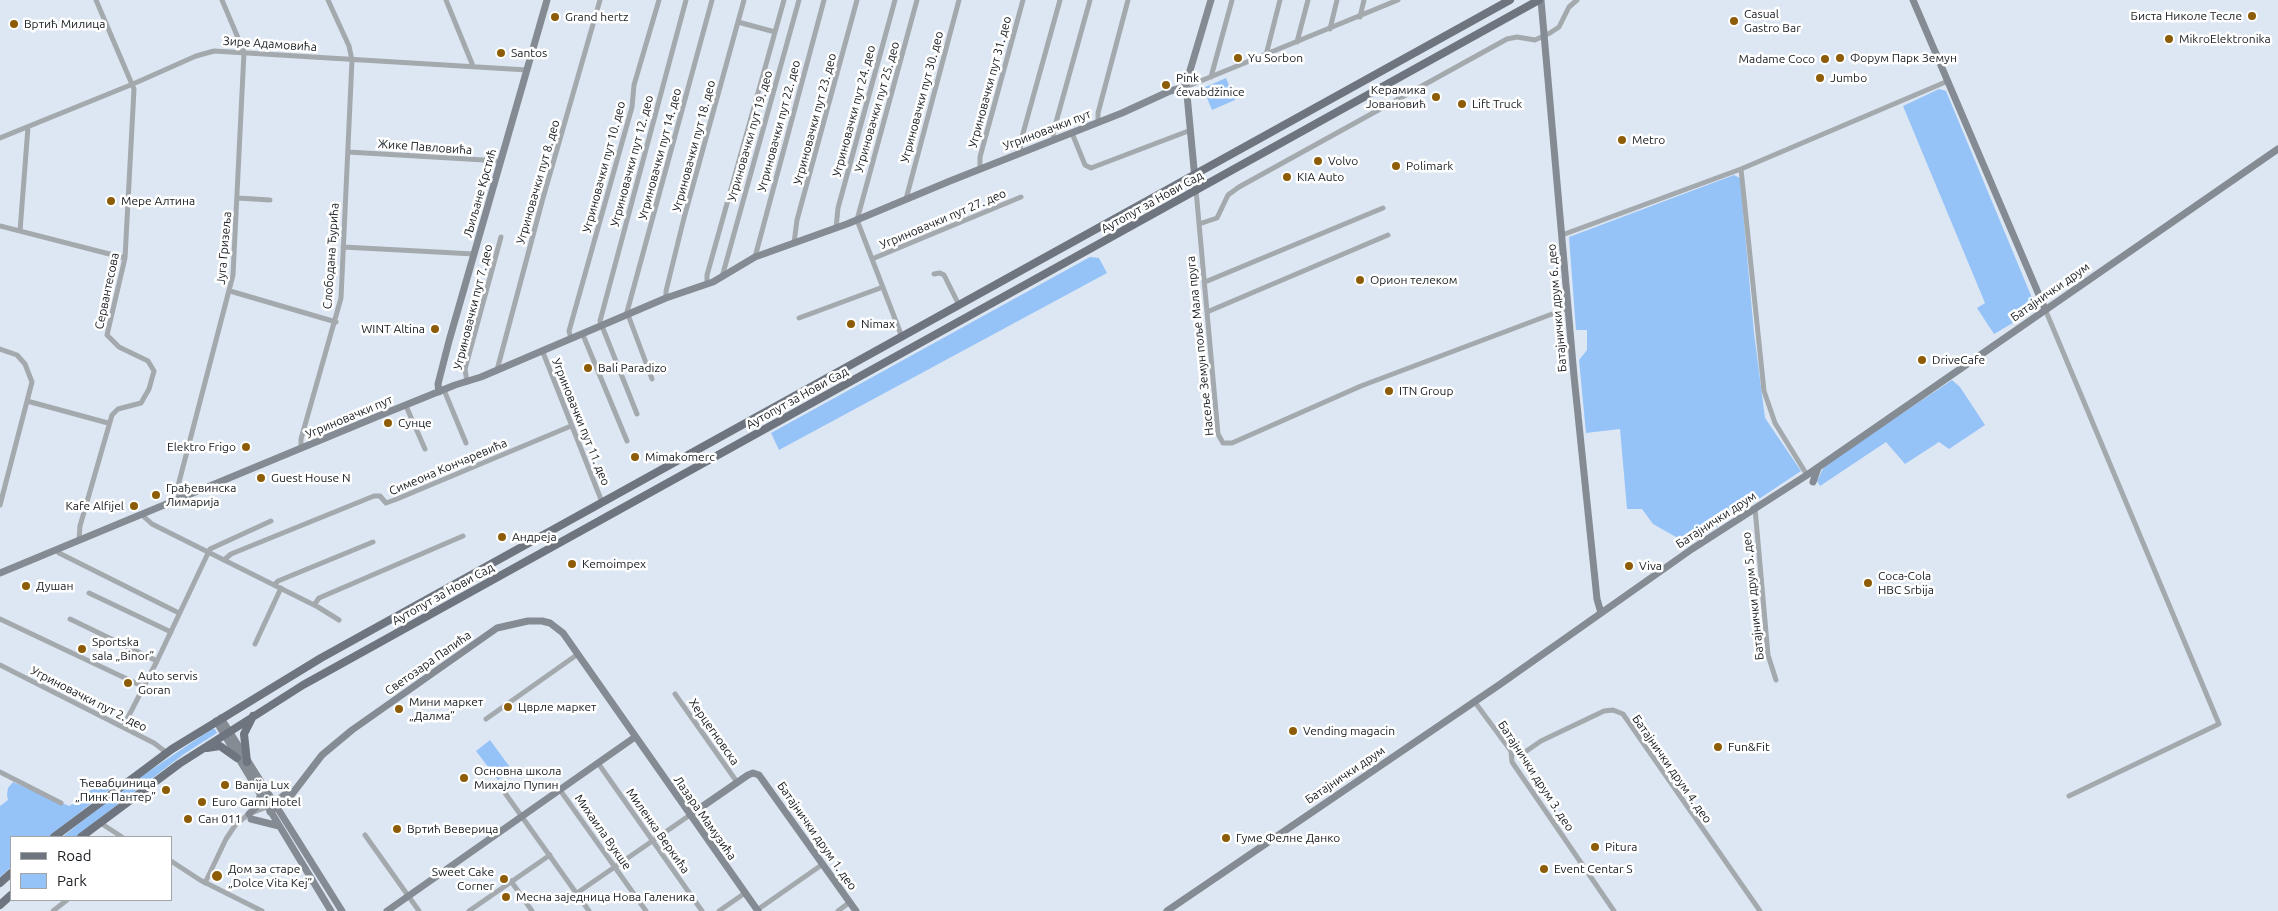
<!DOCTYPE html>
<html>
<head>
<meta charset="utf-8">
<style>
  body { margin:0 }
  #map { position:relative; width:2278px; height:911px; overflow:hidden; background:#dde7f3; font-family:Ubuntu,sans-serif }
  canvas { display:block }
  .legend { position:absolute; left:10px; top:836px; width:162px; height:65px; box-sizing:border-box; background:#fff; border:1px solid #a3a4a6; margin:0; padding:6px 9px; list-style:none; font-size:15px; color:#181c20 }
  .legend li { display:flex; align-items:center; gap:10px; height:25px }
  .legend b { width:25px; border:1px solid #a3a4a6 }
</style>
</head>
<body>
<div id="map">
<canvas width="2278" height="911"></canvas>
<ul class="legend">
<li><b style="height:6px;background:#6e757e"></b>Road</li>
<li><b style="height:14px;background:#95c3f8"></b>Park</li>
</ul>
</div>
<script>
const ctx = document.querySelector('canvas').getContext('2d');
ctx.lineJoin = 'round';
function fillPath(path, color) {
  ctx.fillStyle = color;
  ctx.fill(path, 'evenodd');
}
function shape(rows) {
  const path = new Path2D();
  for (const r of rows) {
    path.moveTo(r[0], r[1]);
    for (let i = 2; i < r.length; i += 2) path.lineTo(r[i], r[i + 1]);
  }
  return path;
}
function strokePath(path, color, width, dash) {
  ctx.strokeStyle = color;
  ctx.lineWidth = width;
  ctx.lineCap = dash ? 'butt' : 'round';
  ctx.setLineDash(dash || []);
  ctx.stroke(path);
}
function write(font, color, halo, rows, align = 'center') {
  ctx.font = font + ' Ubuntu,sans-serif';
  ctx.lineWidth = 5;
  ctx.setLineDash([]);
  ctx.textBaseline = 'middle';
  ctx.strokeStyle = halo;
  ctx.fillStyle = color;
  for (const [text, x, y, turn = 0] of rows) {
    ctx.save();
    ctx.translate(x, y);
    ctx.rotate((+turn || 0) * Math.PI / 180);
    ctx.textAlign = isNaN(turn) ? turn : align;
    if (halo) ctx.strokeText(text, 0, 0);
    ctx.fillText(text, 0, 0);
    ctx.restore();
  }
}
fillPath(shape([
  [1226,78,1235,100,1212,110,1203,88],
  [1939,89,1946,91,2035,305,2023,317,1994,334,1977,308,1985,303,1903,106],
  [1734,175,1740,178,1754,333,1765,418,1801,471,1697,540,1676,537,1653,524,1642,509,1627,509,1620,429,1586,433,1579,360,1587,350,1587,330,1576,330,1569,237],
  [1090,257,1099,258,1107,273,779,450,771,433],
  [1952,380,1960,387,1985,425,1949,449,1939,442,1905,464,1886,442,1820,486,1817,481,1825,465],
  [212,729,215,729,217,733,184,754,75,837,62,837,127,786],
  [490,740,512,770,498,780,476,751],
  [109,779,114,786,48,837,11,837,11,867,0,877,0,806,8,800,7,795,8,788,13,782,69,806,76,802,102,781,105,782]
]), '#95c3f8');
strokePath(shape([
  [446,0,473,66],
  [1360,17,1364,0],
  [738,22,775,32],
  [1330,29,1337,0],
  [1297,42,1308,0],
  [1266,55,1280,0],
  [1211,77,1232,0],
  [1186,87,1398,0],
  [1098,123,1098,113,1128,0],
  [1072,133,1085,165,1091,168,1191,130],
  [0,138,133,84,196,56,214,51,527,70],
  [1054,140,1053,133,1090,0],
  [348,152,501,161],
  [1021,153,1020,144,1060,0],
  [980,169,980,157,1023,0],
  [1741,169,1764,391,1775,423,1807,475],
  [1196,190,1218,434,1223,443,1232,443,1361,386,1568,308],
  [238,198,270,200],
  [906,199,959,0],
  [1199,224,1217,218,1228,195,1239,187,1507,39,1517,37,1535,40,1550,33,1559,27,1569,7,1577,0],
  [0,226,125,258],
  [836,228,838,208,895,0],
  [20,231,28,127],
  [1562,235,1741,169,1948,81],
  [794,243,797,220,857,0],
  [343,247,474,254],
  [755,257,824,0],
  [872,259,1021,197],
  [934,274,940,273,944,275,959,305],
  [722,277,799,0],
  [1205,282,1383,208],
  [707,284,707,275,784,0],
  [230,291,336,322],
  [666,298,666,291,684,218,744,0],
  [2045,309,2219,724,2069,796],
  [1207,312,1388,235],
  [799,318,883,287],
  [583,335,627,441],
  [902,337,857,220,917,0],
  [571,339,569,331,571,324,632,107,634,85,659,0],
  [0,349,17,355,25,364,32,382,0,505],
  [542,350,602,502],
  [497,370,543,198,600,0],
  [652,379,627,312,712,0],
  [467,382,465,369,501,237],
  [444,390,466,443],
  [27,401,108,423],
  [406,406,425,449],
  [637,414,600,321,686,0],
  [301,449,301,439,341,298,352,60,349,46,328,0],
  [179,500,178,486,233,275,244,52,222,0],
  [1755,508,1768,655,1776,680],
  [142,515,152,524,318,607,339,620],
  [79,540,80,526,112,415,118,409,141,403,149,389,154,371,148,361,119,347,107,335,125,258,134,89,96,0],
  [56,550,59,553,179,613],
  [224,560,231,554,374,496,380,496,386,503,397,499,571,426],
  [274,585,278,581,373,542],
  [89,593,171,632],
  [314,605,319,598,463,536],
  [0,619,144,687],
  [70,619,157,661],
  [255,644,281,588],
  [0,665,154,743,167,753],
  [675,694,737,782],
  [1474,701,1511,751,1512,762,1614,911],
  [486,719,578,654],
  [123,727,157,661,210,549,271,521],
  [1511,751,1516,754,1525,752,1541,741,1604,711,1613,710,1623,714,1760,911],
  [598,763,702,911],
  [0,772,61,803],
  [560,790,646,911],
  [505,793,589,911],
  [99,822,122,837],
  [365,835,419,911],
  [171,861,200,880,262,911],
  [511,881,532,911],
  [205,883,226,839,236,824,249,814,267,807],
  [577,893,690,815],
  [757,910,823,864],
  [53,911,67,900],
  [469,911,550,855],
  [719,911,745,893],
  [838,911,850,902]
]), '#a4a9ae', 5);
strokePath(shape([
  [1541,0,1574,376,1597,599,1601,613],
  [1913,0,2045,309],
  [1196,190,1186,84,1211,0],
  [439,392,438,384,449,341,547,0],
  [1813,482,1818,468],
  [0,573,381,415,455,385,481,377,666,298,713,282,755,257,847,224,950,181,1122,113,1170,91,1186,87],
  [221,718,342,911],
  [216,721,331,911],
  [271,806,289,791],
  [270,812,289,798,322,755,352,730,497,628,528,621,542,621,550,623,563,633,758,911],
  [249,814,258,805,260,796],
  [690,815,748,775,753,773,759,775,856,911],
  [251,819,279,826],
  [387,911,635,737],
  [1167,911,1499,685,1692,549,1807,475,2278,149]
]), '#858b92', 7);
strokePath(shape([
  [207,748,220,746,237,758],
  [247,762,244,734,253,716],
  [54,837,172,749,321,658,1510,0],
  [81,837,179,764,303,685,1539,0],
  [0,883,11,873],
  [0,905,11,895]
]), '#6e757e', 8);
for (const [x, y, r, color] of [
  [2252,16,5,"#8d5c06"],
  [555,17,5,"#8d5c06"],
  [1734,21,5,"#8d5c06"],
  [14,24,5,"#8d5c06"],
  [2169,39,5,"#8d5c06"],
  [501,53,5,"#8d5c06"],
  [1238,58,5,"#8d5c06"],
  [1840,58,5,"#8d5c06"],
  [1825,59,5,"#8d5c06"],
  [1820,78,5,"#8d5c06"],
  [1166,85,5,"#8d5c06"],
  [1436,97,5,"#8d5c06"],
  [1462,104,5,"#8d5c06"],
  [1622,140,5,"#8d5c06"],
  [1318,161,5,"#8d5c06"],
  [1396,166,5,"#8d5c06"],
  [1287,177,5,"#8d5c06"],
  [111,201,5,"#8d5c06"],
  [1360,280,5,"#8d5c06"],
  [851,324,5,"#8d5c06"],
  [435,329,5,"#8d5c06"],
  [1922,360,5,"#8d5c06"],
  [588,368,5,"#8d5c06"],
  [1389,391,5,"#8d5c06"],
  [388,423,5,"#8d5c06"],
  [246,447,5,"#8d5c06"],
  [635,457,5,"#8d5c06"],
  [261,478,5,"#8d5c06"],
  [156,495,5,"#8d5c06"],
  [134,506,5,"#8d5c06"],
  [502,537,5,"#8d5c06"],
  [572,564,5,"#8d5c06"],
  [1629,566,5,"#8d5c06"],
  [1868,583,5,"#8d5c06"],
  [26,586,5,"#8d5c06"],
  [82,649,5,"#8d5c06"],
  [128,683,5,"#8d5c06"],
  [508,707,5,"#8d5c06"],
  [399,709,5,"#8d5c06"],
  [1293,731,5,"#8d5c06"],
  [1718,747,5,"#8d5c06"],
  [464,778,5,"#8d5c06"],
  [225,785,5,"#8d5c06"],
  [166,790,5,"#8d5c06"],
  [202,802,5,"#8d5c06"],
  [188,819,5,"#8d5c06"],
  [397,829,5,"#8d5c06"],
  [1226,838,5,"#8d5c06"],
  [1595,847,5,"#8d5c06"],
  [1544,869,5,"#8d5c06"],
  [217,876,6,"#8d5c06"],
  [504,879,5,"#8d5c06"],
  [506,897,5,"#8d5c06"]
]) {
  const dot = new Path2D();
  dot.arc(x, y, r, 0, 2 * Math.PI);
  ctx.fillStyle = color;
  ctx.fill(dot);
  strokePath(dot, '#fff', 2);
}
write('12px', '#181c20', '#fff', [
  ["Casual",1744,14],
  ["Gastro Bar",1744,28],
  ["Биста Николе Тесле",2242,16,"right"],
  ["Grand hertz",565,17],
  ["Вртић Милица",24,24],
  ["MikroElektronika",2179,39],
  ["Santos",511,53],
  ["Yu Sorbon",1248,58],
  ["Форум Парк Земун",1850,58],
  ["Madame Coco",1815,59,"right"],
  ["Pink",1176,78],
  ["ćevabdžinice",1176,92],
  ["Jumbo",1830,78],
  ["Керамика",1426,90,"right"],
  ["Јовановић",1426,104,"right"],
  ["Lift Truck",1472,104],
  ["Metro",1632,140],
  ["Volvo",1328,161],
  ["Polimark",1406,166],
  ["KIA Auto",1297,177],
  ["Мере Алтина",121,201],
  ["Орион телеком",1370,280],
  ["Nimax",861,324],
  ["WINT Altina",425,329,"right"],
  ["DriveCafe",1932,360],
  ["Bali Paradizo",598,368],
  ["ITN Group",1399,391],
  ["Сунце",398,423],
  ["Elektro Frigo",236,447,"right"],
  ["Mimakomerc",645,457],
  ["Guest House N",271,478],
  ["Грађевинска",166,488],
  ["Лимарија",166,502],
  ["Kafe Alfijel",124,506,"right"],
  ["Андреја",512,537],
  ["Kemoimpex",582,564],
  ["Viva",1639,566],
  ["Coca-Cola",1878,576],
  ["HBC Srbija",1878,590],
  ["Душан",36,586],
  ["Sportska",92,642],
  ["sala „Binor”",92,656],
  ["Auto servis",138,676],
  ["Goran",138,690],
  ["Мини маркет",409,702],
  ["„Далма”",409,716],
  ["Цврле маркет",518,707],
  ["Vending magacin",1303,731],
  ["Fun&Fit",1728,747],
  ["Основна школа",474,771],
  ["Михајло Пупин",474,785],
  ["Ћевабџиница",156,783,"right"],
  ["„Пинк Пантер”",156,797,"right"],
  ["Banija Lux",235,785],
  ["Euro Garni Hotel",212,802],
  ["Сан 011",198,819],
  ["Вртић Веверица",407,829],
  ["Гуме Фелне Данко",1236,838],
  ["Pitura",1605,847],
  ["Дом за старе",228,869],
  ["„Dolce Vita Kej”",228,883],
  ["Event Centar S",1554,869],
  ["Sweet Cake",494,872,"right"],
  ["Corner",494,886,"right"],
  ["Месна заједница Нова Галеника",516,897]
], 'left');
write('12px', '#181c20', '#fff', [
  ["Зире Адамовића",270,44,4],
  ["Угриновачки пут 31. део",990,82,-75],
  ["Угриновачки пут 30. део",922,97,-75],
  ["Угриновачки пут 25. део",877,107,-74],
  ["Угриновачки пут 24. део",854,111,-75],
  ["Угриновачки пут 23. део",815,119,-75],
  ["Угриновачки пут 22. део",779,126,-75],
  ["Угриновачки пут",1047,130,-21],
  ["Угриновачки пут 19. део",750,136,-74],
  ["Угриновачки пут 18. део",694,146,-75],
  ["Жике Павловића",425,147,4],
  ["Угриновачки пут 14. део",660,154,-75],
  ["Угриновачки пут 12. део",632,161,-75],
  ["Угриновачки пут 10. део",604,167,-75],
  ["Угриновачки пут 8. део",538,182,-74],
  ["Љиљане Крстић",480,193,-74],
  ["Аутопут за Нови Сад",1152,202,-29],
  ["Угриновачки пут 27. део",943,219,-23],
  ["Југа Гризеља",224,248,-85],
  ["Слободана Ђурића",331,256,-86],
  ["Сервантесова",107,291,-78],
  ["Батајнички друм",2050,292,-35],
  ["Угриновачки пут 7. део",473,307,-76],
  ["Батајнички друм 6. део",1557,308,-95],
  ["Насеље Земун поље Мала пруга",1200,346,-96],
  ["Аутопут за Нови Сад",797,398,-29],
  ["Угриновачки пут",349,417,-23],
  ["Угриновачки пут 11. део",581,422,68],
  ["Симеона Кончаревића",448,467,-23],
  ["Батајнички друм",1716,520,-33],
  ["Аутопут за Нови Сад",443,594,-29],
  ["Батајнички друм 5. део",1753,596,-96],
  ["Светозара Папића",428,663,-35],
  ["Угриновачки пут 2. део",89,699,27],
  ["Херцегновска",714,732,55],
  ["Батајнички друм 4. део",1672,769,55],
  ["Батајнички друм",1345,775,-34],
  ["Батајнички друм 3. део",1536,776,57],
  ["Лазара Мамузића",705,818,55],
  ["Миленка Веркића",658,831,55],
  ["Михаила Вукше",603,832,55],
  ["Батајнички друм 1. део",817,836,55]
]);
</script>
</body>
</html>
